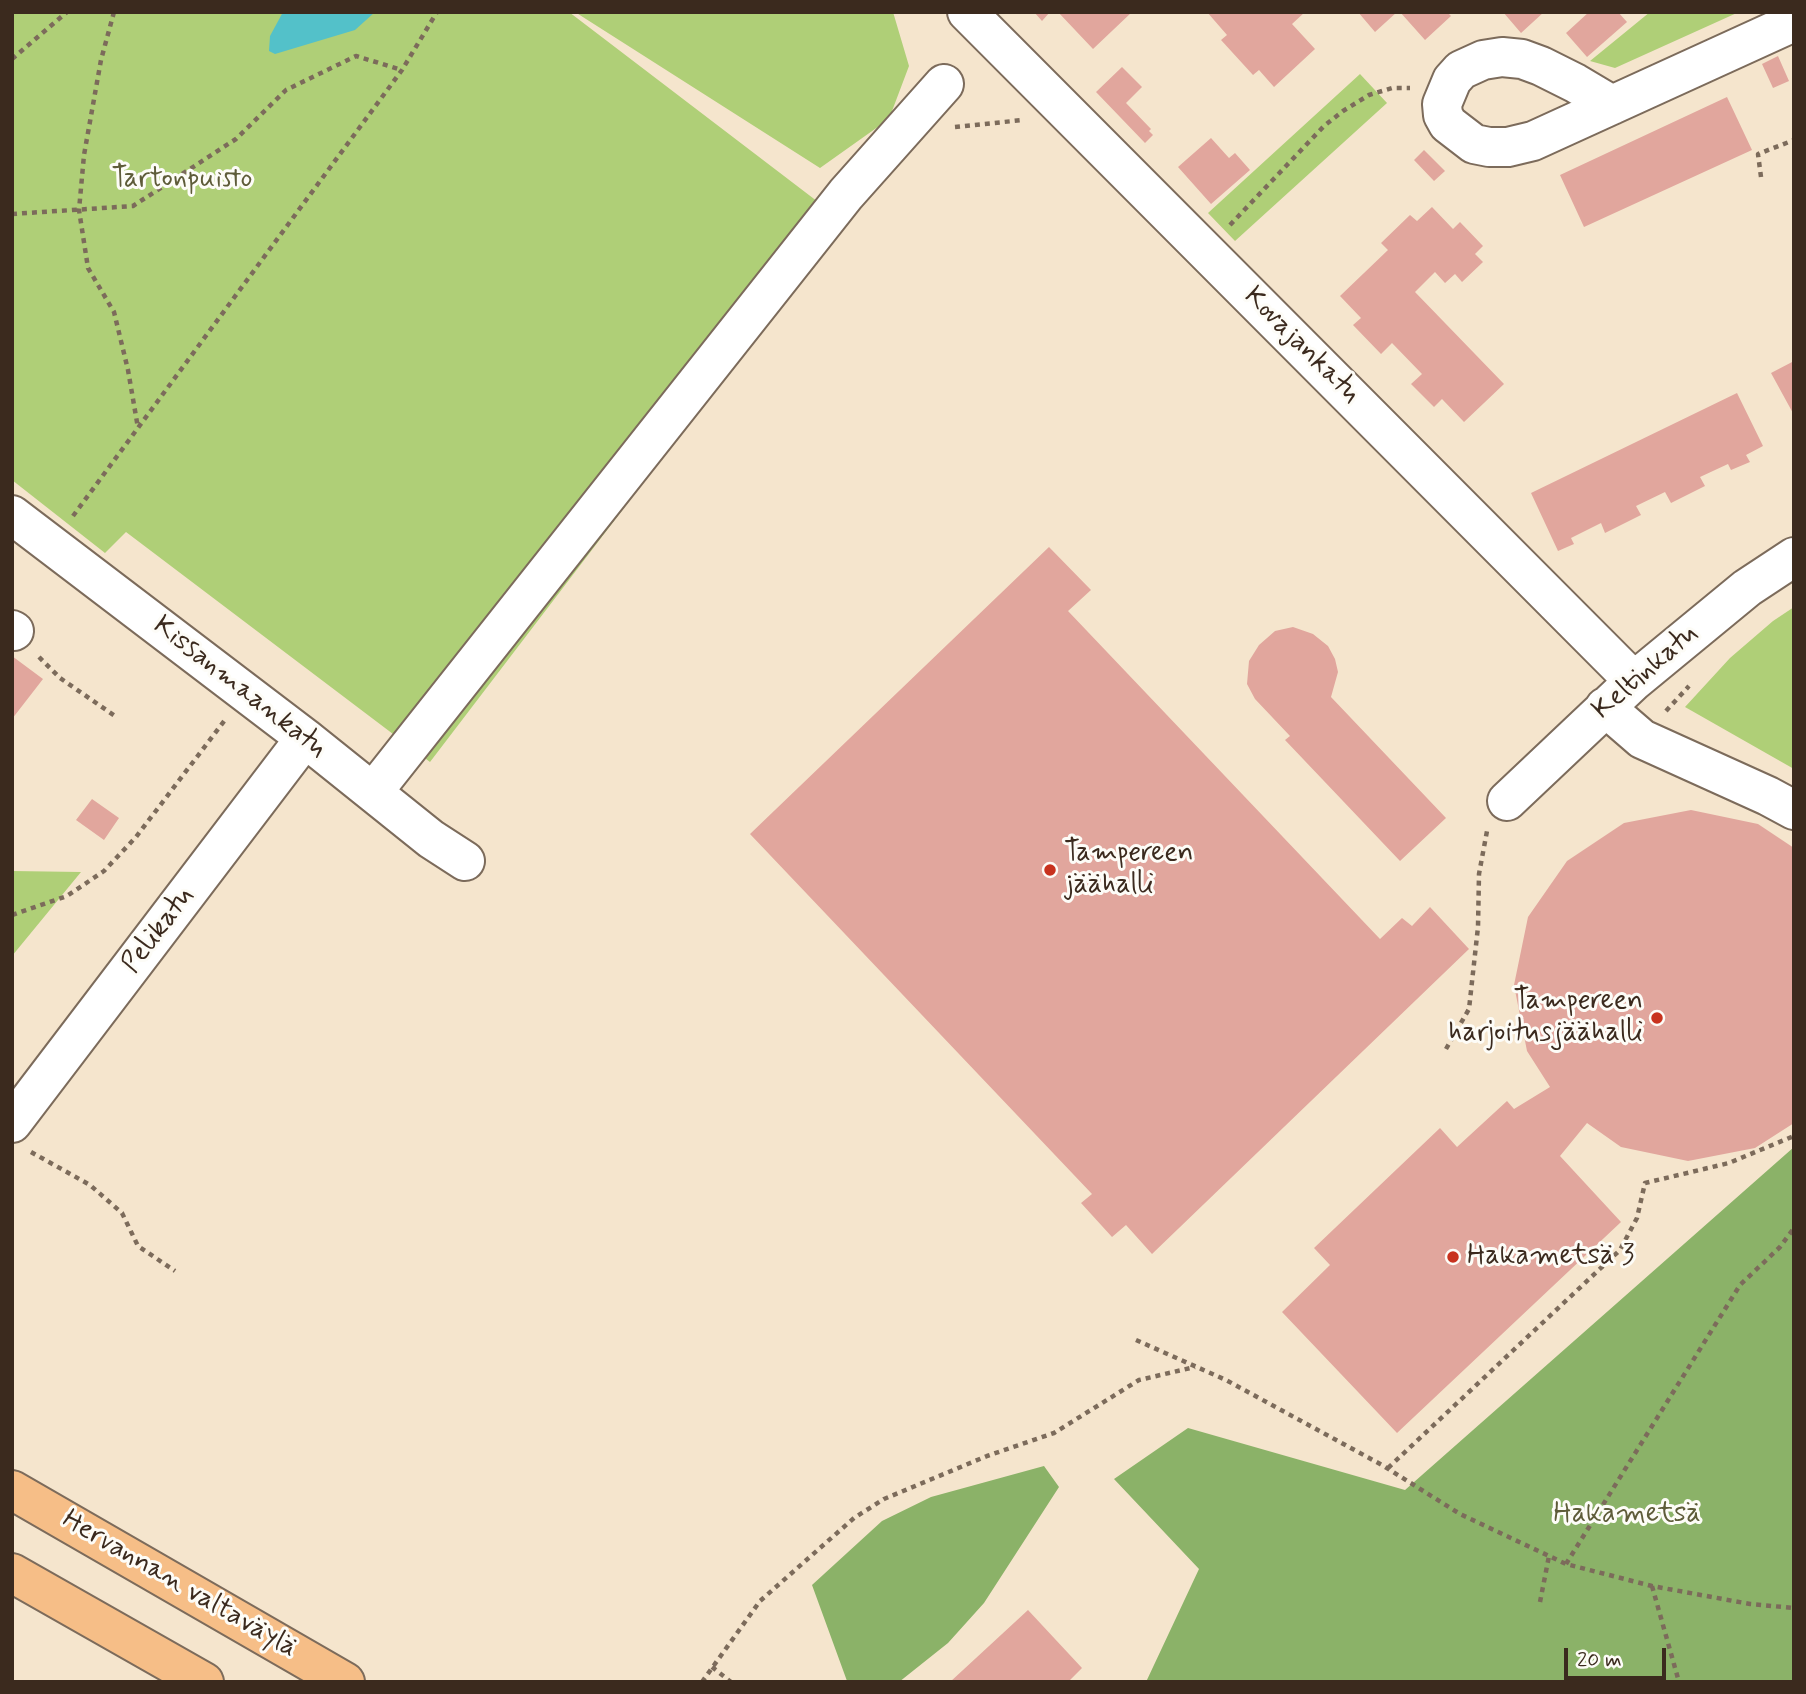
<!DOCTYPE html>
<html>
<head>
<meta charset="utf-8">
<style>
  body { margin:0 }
  #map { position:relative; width:1806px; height:1694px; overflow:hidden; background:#f5e5cd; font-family:Mynerve,sans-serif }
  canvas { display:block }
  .frame { position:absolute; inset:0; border:14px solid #3b2a1e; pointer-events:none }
  .scale { position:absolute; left:1564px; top:1648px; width:102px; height:32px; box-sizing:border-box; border:4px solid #3b2a1e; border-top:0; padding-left:9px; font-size:21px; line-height:24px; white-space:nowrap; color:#3b2a1e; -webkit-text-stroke:5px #fdfcf7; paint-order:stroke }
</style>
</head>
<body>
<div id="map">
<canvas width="1806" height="1694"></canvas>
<div class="frame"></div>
<div class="scale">20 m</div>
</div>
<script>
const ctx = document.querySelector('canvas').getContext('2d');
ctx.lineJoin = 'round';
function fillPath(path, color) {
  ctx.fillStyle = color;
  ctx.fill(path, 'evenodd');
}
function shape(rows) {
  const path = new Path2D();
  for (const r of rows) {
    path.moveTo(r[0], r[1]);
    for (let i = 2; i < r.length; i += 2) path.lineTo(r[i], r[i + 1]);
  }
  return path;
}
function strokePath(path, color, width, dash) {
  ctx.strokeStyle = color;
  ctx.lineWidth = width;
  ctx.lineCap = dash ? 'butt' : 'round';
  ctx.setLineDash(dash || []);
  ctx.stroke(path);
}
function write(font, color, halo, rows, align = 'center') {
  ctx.font = font + ' Mynerve,sans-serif';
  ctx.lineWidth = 6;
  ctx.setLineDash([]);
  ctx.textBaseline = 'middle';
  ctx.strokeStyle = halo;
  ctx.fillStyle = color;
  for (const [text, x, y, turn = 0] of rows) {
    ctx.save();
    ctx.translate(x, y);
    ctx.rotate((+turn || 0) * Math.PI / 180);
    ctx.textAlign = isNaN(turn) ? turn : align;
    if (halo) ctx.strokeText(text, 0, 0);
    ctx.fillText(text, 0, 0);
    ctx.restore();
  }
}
fillPath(shape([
  [15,12,569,12,843,221,430,762,126,532,105,553,12,480,12,14],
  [575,12,893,12,909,66,889,119,820,168],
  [1650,12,1739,12,1615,68,1590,61],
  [1360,74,1387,103,1235,241,1208,213],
  [1794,607,1794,769,1685,707,1730,658,1773,621],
  [12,871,81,872,12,956]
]), '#afcf77');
fillPath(shape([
  [1794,1147,1794,1682,1146,1682,1199,1569,1114,1479,1188,1428,1405,1490],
  [1044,1466,1059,1487,984,1603,948,1643,899,1682,847,1681,812,1585,882,1521,931,1497]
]), '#8bb268');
fillPath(shape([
  [283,12,375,12,355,30,275,54,269,51,270,36]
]), '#53c1c9');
fillPath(shape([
  [1034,12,1050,12,1042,21],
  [1058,12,1132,12,1093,49],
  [1207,12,1305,12,1292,24,1315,49,1274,87,1259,70,1253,75,1221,40,1227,35],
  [1358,12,1397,12,1375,32],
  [1400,12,1447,12,1451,16,1425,40],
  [1503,12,1544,12,1521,33],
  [1589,12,1618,12,1627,22,1587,57,1566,33],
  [1778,56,1789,81,1773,88,1762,64],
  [1122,67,1142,87,1126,103,1151,129,1149,131,1153,135,1145,143,1096,92],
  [1727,97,1752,150,1584,227,1560,175],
  [1211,138,1229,158,1235,153,1250,170,1211,204,1178,167],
  [1424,150,1445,171,1434,181,1414,160],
  [1432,207,1453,229,1460,222,1483,246,1475,254,1483,262,1462,282,1455,274,1445,283,1435,272,1415,292,1504,384,1464,422,1442,399,1434,407,1411,384,1422,374,1392,343,1381,354,1353,325,1361,318,1340,296,1388,250,1381,243,1410,215,1417,221],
  [1794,361,1794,415,1771,373],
  [1737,393,1763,446,1746,455,1750,462,1731,470,1728,464,1700,477,1705,486,1671,503,1665,492,1636,506,1641,515,1605,533,1601,523,1571,538,1574,544,1558,551,1531,493],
  [1049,547,1091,590,1068,611,1380,939,1402,918,1412,926,1430,907,1469,949,1152,1254,1126,1225,1112,1237,1081,1203,1092,1194,750,834],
  [1293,627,1313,634,1328,646,1335,659,1338,672,1331,697,1446,818,1400,861,1285,740,1290,736,1255,699,1247,684,1249,661,1259,645,1275,631],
  [12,656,43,679,12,719],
  [92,799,119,818,104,840,76,820],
  [1691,810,1758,824,1794,848,1794,1123,1755,1148,1688,1161,1621,1147,1587,1123,1560,1156,1621,1222,1397,1433,1282,1312,1330,1265,1314,1248,1440,1128,1457,1147,1507,1101,1514,1109,1550,1087,1527,1051,1514,985,1528,917,1567,861,1624,823],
  [1028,1610,1082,1668,1068,1682,950,1682]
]), '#e1a69d');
const minor = shape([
  [967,12,1634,681],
  [1612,105,1575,83,1541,66,1522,59,1502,57,1483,60,1461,70,1452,80,1442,104,1443,115,1448,124,1474,144,1489,147,1508,147,1533,141,1612,105,1794,22],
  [12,515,305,738,431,839,465,861],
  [12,630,14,631],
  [1605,707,1642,739,1768,796,1794,810],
  [373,792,846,194,944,84],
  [1507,801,1634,681,1747,588,1794,557],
  [12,1123,305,738]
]);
const highway = shape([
  [12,1490,345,1682],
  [12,1573,204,1682]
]);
strokePath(minor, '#7c6b5b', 42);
strokePath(highway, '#7c6b5b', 42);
strokePath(shape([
  [114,12,101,60,84,155,79,210,88,268,114,312,128,370,138,428],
  [12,59,67,12],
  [955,127,1023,120],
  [1761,177,1758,154,1794,140],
  [12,214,133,206,236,139,286,90,356,56,402,70],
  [1230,225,1324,126,1343,111,1369,95,1392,88,1410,88],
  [73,516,402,70,437,12],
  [39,657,60,678,115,716],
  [1666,711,1689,686],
  [12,915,67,896,104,871,136,837,225,720],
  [1446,1049,1469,1009,1478,927,1479,874,1487,831],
  [31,1152,90,1185,122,1213,138,1246,175,1271],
  [1136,1340,1226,1380,1382,1465,1460,1514,1566,1564,1652,1586,1750,1604,1794,1608],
  [1388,1468,1620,1250,1637,1218,1645,1183,1729,1163,1794,1136],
  [1566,1564,1740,1285,1780,1247,1794,1228],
  [1652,1586,1679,1682],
  [1540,1602,1549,1556],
  [712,1667,731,1682],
  [702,1682,760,1601,854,1518,884,1499,987,1456,1054,1433,1139,1380,1195,1367]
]), '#7c6b5b', 4.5, [5, 5]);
strokePath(minor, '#fff', 38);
strokePath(highway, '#f6be87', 38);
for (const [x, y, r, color] of [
  [1050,870,7,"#c8321e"],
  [1657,1018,7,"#c8321e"],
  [1453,1257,7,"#c8321e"]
]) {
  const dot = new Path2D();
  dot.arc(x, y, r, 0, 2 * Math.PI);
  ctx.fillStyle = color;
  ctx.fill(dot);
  strokePath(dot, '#fdfcf7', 2.5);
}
write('28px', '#5e5c39', '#fdfcf7', [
  ["Tartonpuisto",182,180],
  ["Hakametsä",1627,1515]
]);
write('28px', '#3b2a1e', '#fdfcf7', [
  ["Kovajankatu",1301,346,45],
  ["Keltinkatu",1646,673,-41],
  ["Kissanmaankatu",239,688,38],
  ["Pelikatu",159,931,-53],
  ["Hervannan valtaväylä",179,1585,30]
]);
write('28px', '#3b2a1e', '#fdfcf7', [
  ["Tampereen",1064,854],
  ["jäähalli",1064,886],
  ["Tampereen",1643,1002,"right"],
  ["harjoitusjäähalli",1643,1034,"right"],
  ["Hakametsä 3",1467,1257]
], 'left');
</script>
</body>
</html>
